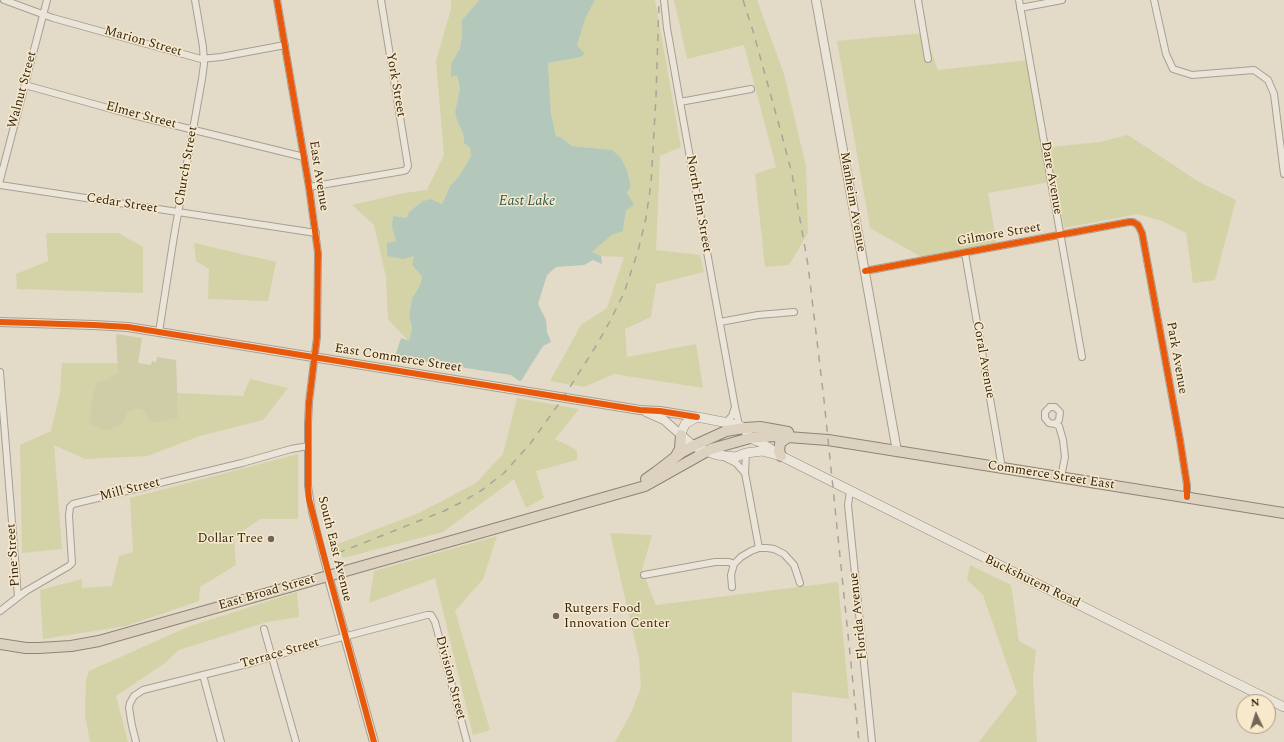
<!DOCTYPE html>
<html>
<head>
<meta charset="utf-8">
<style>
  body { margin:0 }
  #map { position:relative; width:1284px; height:742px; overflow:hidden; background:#e3dac7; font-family:Spectral,serif }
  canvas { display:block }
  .north { position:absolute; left:1236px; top:694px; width:40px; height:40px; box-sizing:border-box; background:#f7e9ca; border:1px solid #a99b84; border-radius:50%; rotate:356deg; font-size:11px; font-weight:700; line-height:16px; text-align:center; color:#35261a }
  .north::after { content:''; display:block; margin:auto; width:14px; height:18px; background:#726557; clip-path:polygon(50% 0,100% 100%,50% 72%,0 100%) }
</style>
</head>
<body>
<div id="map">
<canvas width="1284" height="742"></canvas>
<div class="north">N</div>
</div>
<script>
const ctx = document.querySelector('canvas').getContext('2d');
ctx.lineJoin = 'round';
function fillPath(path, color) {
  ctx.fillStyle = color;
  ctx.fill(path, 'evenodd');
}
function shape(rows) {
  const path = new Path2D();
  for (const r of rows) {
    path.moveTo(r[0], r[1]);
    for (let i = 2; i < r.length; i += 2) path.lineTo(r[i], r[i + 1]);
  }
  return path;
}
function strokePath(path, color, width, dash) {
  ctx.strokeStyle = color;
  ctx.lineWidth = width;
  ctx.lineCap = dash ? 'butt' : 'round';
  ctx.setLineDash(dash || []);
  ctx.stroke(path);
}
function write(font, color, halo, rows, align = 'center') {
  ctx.font = font + ' Spectral,serif';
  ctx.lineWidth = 3;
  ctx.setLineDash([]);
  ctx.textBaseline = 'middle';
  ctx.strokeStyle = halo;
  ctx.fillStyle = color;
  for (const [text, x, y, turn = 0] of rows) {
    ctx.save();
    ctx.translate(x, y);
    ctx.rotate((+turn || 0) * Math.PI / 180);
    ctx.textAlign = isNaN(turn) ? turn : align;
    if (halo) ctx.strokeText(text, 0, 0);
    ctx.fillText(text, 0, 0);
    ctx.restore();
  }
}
fillPath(shape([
  [451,0,479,0,462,20,462,34,460,48,451,64,452,77,457,74,460,89,455,112,457,121,463,133,464,143,470,147,471,156,459,176,450,186,442,204,431,199,423,201,410,211,406,218,392,228,396,241,414,256,412,265,422,275,420,285,412,299,409,315,412,329,409,342,388,319,386,277,374,225,352,205,404,193,427,190,444,155,436,61,451,9],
  [595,0,655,0,681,147,660,156,656,250,700,255,704,272,656,284,651,317,625,329,627,357,696,344,703,388,614,374,584,387,550,381,581,325,607,308,624,257,601,256,592,252,612,235,623,231,625,219,627,193,631,187,627,170,600,149,572,146,561,137,556,136,551,113,548,63,585,54,577,45,586,17],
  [674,0,757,0,784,74,806,166,808,233,789,265,765,267,755,174,776,167,744,45,687,59],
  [924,33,938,70,1029,60,1042,134,1052,147,1099,142,1128,135,1199,182,1236,200,1215,280,1193,283,1186,233,1162,221,1138,214,1064,228,1056,181,988,193,997,246,925,259,870,228,837,41],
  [46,233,118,233,143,247,143,293,17,289,16,274,48,261],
  [194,243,276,262,268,301,208,299,209,269,196,261],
  [62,363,118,363,118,372,106,380,121,425,128,413,136,409,141,409,148,418,178,418,177,393,243,396,250,379,288,388,263,420,200,436,147,456,85,459,54,445,62,549,22,553,20,445,51,431,60,393],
  [517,398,579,409,555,439,577,450,577,460,536,471,544,498,526,508,514,479,443,532,343,558,335,545,419,513,476,483,503,454],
  [298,454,298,519,260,519,234,537,236,565,200,587,199,601,126,626,43,639,40,590,82,579,82,588,112,586,119,556,133,552,130,498],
  [610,533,652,535,642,570,656,605,838,582,849,699,792,692,792,742,615,742,630,715,641,688,639,658],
  [497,536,483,579,455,611,490,730,473,735,435,578,369,603,374,571],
  [970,565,1011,585,1019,641,1036,650,1033,680,1037,742,979,742,1017,693,983,595,967,580],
  [297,592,299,617,267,622,179,650,165,663,116,696,128,742,90,742,85,715,86,680,89,671,190,626]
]), '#d4d3a8');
fillPath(shape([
  [116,334,142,338,138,363,151,365,152,361,156,362,157,357,176,360,178,418,154,423,148,418,141,409,136,409,128,413,121,425,107,430,90,425,91,403,97,382,106,380,118,372]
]), '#cecda8');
fillPath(shape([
  [479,0,595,0,586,17,577,45,585,54,580,57,548,63,551,113,556,136,561,137,572,146,612,150,621,158,627,170,631,187,627,193,634,205,626,210,623,231,612,235,592,252,601,256,602,264,593,260,584,265,556,267,547,275,538,304,546,320,547,332,551,342,543,346,521,381,519,381,511,375,408,359,401,361,394,360,401,338,409,341,412,329,409,315,412,299,420,285,422,276,412,265,414,256,403,259,387,256,387,243,396,241,392,228,393,216,406,218,410,211,423,201,431,199,442,204,450,186,459,176,471,156,470,148,464,143,463,133,457,121,455,112,460,89,457,75,451,77,451,64,460,48,462,34,462,20]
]), '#b3c8ba');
const minor = shape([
  [4,0,53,18,201,59,221,57,285,45],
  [277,0,309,187,318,253,317,337,309,402,308,424,308,486,312,512,328,575],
  [664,0,667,28,680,102,735,407,739,425],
  [918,0,928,59],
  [1019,0,1082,357],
  [1154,0,1166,54,1173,69,1192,75,1254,70,1268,80,1274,94,1284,174],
  [1020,8,1062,0],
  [25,85,133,115,304,157],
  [680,102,751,89],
  [0,180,47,0],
  [0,185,316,233],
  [309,187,403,171,406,170,408,166,381,0],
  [965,253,1002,468],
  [865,271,1129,222,1133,222,1138,225,1142,233,1180,440,1187,485,1187,497],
  [720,322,758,315,794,312],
  [159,332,174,236,202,79,204,64,203,47,195,0],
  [0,372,18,597],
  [1050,407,1055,407,1060,412,1059,420,1055,424,1049,423,1045,418,1045,412,1050,407],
  [726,422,732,416,735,407],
  [1055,424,1059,426,1063,440,1065,457,1061,477],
  [746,453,745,473,759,548],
  [726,458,736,463,745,473],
  [850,491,848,505,872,742],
  [644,575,715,562,729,562,734,564],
  [732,587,731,575,734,564,741,557,751,551,759,548,767,548,774,549,784,554,794,565,800,583],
  [0,611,26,591,69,566,72,563,69,516,70,507,73,504,242,463,291,449,308,446],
  [264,629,296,742],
  [203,675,221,742],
  [136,742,132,726,129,708,130,703,134,696,143,690,251,663,305,647,427,615,431,615,435,622,467,742]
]);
const tertiary = shape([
  [816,0,897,451],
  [0,322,94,325,128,327,640,410,660,411,697,417],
  [646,412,664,420,681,435],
  [328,575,374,742]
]);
const secondary = shape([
  [781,456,762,451,746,453,736,457,717,455,693,446,681,435,682,431,685,424,697,417,739,425,744,428,750,438,760,442,781,456,1284,707]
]);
const trunk = shape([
  [676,456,680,449,681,435],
  [781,456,779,451,780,443,788,437],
  [646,479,656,472,682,452,693,446,726,431,744,428,760,427,788,432],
  [0,644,26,648,39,648,71,646,99,641,645,486,711,449,750,438,774,436,828,440,1284,513]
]);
strokePath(minor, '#a79f91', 8);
strokePath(tertiary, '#a79f91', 10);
strokePath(secondary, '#978e81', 10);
strokePath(trunk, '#8d8478', 12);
strokePath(minor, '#ebe5d9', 6);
strokePath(tertiary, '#ebe5d9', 8);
strokePath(secondary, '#ebe5d9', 9);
strokePath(trunk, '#ddd2c0', 10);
strokePath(shape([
  [743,0,753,31,782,136,792,174,808,265,824,400,859,742],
  [338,553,444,511,460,503,482,490,504,473,530,444,563,398,596,346,609,323,624,293,638,251,646,218,651,183,656,97,659,0]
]), '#a9a49a', 1.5, [7, 7]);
strokePath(shape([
  [277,0,309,187,318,253,317,337,309,402,308,424,308,486,309,499,319,538,374,742],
  [865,271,1129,222,1133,222,1138,225,1142,233,1180,440,1187,485,1187,497],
  [0,322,94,325,128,327,640,410,660,411,697,417]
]), '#e8590c', 6);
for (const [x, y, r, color] of [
  [271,539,4,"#726557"],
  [556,616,4,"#726557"]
]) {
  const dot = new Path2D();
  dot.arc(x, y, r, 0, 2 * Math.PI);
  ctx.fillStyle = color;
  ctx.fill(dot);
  strokePath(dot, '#f7e9ca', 1.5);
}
write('13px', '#35261a', '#f7e9ca', [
  ["Marion Street",143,42,16],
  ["York Street",395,85,80],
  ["Walnut Street",23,90,-75],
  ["Elmer Street",141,116,15],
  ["Church Street",187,166,-80],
  ["East Avenue",318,176,81],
  ["Dare Avenue",1051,178,80],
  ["Manheim Avenue",852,202,80],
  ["Cedar Street",122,204,9],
  ["North Elm Street",698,204,80],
  ["Gilmore Street",999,235,-10],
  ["Park Avenue",1176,358,80],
  ["East Commerce Street",398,359,9],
  ["Coral Avenue",983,360,80],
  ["Commerce Street East",1051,476,9],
  ["Mill Street",130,490,-14],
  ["South East Avenue",334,549,76],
  ["Pine Street",14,555,-94],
  ["Buckshutem Road",1032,582,26],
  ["East Broad Street",267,593,-16],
  ["Florida Avenue",859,616,-96],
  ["Terrace Street",280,654,-16],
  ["Division Street",450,678,75]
]);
write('13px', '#35261a', '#f7e9ca', [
  ["Dollar Tree",263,539],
  ["Rutgers Food",564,609,"left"],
  ["Innovation Center",564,624,"left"]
], 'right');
write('italic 14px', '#285652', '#f7e9ca', [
  ["East Lake",527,202]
]);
</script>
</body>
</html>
